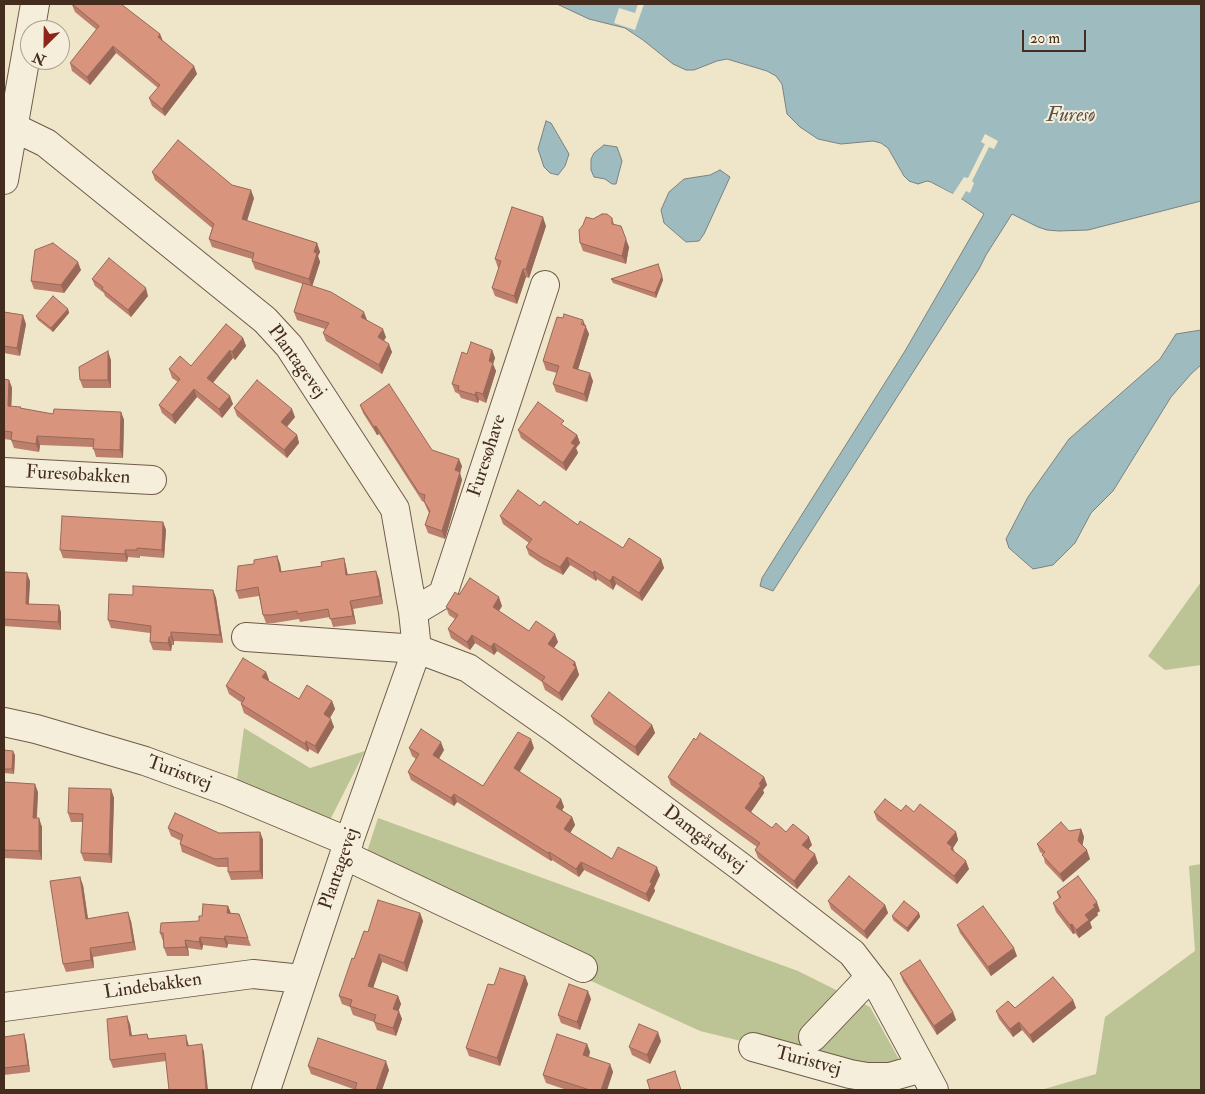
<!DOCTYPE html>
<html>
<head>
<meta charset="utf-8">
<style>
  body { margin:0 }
  #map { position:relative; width:1205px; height:1094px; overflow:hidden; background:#efe5c8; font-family:"IM FELL Double Pica",serif }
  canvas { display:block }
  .frame { position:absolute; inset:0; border:5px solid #442c1f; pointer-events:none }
  .north { position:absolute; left:20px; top:20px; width:50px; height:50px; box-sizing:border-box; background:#f5eedb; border:1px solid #aea090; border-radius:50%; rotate:203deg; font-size:14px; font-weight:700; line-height:20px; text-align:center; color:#442c1f }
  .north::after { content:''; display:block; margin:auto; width:18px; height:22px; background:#8f2418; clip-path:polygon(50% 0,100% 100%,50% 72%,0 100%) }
  .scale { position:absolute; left:1022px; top:30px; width:64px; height:22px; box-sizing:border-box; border:2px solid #442c1f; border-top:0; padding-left:6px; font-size:15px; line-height:18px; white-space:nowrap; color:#442c1f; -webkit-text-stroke:4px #f5eedb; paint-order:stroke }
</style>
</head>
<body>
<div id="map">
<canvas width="1205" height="1094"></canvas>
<div class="frame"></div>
<div class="north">N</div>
<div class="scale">20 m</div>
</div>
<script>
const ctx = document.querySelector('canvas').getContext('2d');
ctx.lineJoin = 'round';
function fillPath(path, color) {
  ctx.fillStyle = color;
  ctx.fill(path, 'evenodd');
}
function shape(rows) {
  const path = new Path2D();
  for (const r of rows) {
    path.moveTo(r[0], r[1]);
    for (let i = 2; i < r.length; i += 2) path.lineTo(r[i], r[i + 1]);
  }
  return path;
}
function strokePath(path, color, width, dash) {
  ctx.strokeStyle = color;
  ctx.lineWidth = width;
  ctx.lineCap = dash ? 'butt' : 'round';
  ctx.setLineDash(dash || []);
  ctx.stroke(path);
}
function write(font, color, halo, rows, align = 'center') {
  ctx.font = font + ' "IM FELL Double Pica",serif';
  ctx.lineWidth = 4;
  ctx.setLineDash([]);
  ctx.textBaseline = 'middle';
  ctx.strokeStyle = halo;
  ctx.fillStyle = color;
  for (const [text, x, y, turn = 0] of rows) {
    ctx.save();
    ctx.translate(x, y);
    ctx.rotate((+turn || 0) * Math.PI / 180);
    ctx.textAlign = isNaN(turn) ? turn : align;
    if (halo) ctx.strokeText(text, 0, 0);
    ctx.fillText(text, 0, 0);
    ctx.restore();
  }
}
fillPath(shape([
  [1201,582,1201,665,1165,670,1148,656],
  [244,728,310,768,365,751,330,820,236,787],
  [378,818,798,971,870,1007,901,1063,897,1070,745,1042,700,1031,589,980,365,858],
  [1201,864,1201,1090,1041,1090,1096,1074,1105,1017,1195,951,1189,866]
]), '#bcc394');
const water = shape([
  [557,4,1201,4,1201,201,1088,230,1059,231,1047,230,1038,227,1012,214,986,255,979,269,773,591,760,586,762,578,905,351,984,214,962,199,931,182,927,181,918,184,909,181,904,176,888,148,881,143,873,141,841,144,818,139,800,127,787,114,782,84,776,76,767,71,727,59,717,61,694,70,686,70,673,64,643,40,625,28,589,19,557,4],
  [546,121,551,123,569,154,565,166,558,175,550,173,544,167,538,149,546,121],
  [604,145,617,147,622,161,616,184,612,184,605,179,594,177,591,170,591,159,594,153,604,145],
  [720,170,730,177,704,234,699,241,686,242,664,223,661,210,669,192,684,179,710,175,720,170],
  [1201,330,1201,365,1191,374,1171,397,1113,491,1091,513,1075,543,1053,565,1033,569,1009,548,1006,539,1028,497,1069,439,1160,359,1176,334,1201,330]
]);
fillPath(water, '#9ebcc0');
strokePath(water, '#7a8280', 1);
fillPath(shape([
  [638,4,644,4,635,30,614,23,619,8,635,13],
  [985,134,998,141,994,149,989,147,972,181,974,183,970,193,966,191,960,201,934,187,935,185,953,194,964,177,968,178,985,144,981,142]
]), '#efe5c8');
const minor = shape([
  [4,126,13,127,46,143,265,320,289,346,395,509,413,612,417,649,344,855,266,1090],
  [4,180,35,4],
  [4,472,152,480],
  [413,612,443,594,545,285],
  [246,637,417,649,468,668,555,729,741,867,852,953,879,988,934,1090],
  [4,722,36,729,145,761,227,791,349,842],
  [344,855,583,968],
  [4,1007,253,974,302,979],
  [813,1037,870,977],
  [753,1047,850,1074,867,1077,890,1077,922,1068]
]);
strokePath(minor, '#6f5a49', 30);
strokePath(minor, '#f5eedb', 28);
fillPath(shape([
  [71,4,123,4,123,6,160,34,163,41,197,74,165,116,152,106,149,98,158,88,116,53,90,85,72,71,70,63,97,30,75,12,72,5],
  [152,172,232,185,254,198,247,221,317,243,320,252,318,256,320,262,312,286,367,320,386,337,384,341,392,352,382,374,326,341,323,333,325,329,297,320,294,312,303,284,255,269,252,261,252,259,212,247,209,239,212,228,155,180],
  [612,218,614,224,629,247,626,264,583,251,580,243,593,219],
  [546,226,529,278,526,277,517,304,495,296,492,288,499,268,498,268,495,259],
  [658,264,663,280,656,298,613,283,611,279],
  [81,270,64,293,34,289,31,281],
  [92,279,148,296,131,317,105,296,104,293,95,286],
  [68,309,69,313,53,332,38,320,36,316],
  [4,316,26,324,20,356,4,353],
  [585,326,589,334,578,369,593,381,587,402,556,392,553,384,557,373,546,370,543,361],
  [243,338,246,346,235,360,233,358,213,383,233,404,222,418,197,397,175,424,162,413,159,405,178,382,172,378,169,369,191,366],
  [492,350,495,358,493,364,496,371,486,403,479,400,478,403,461,398,459,394,455,392,452,384,467,354],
  [111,360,111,388,83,388,80,380],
  [4,379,9,380,12,388,11,407,53,414,121,412,124,420,123,458,96,457,93,447,40,445,39,452,14,448,11,440,4,439],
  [360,405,432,450,462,466,460,473,462,480,445,539,428,533,425,525,429,513,427,509,424,502,422,501,379,434,377,435,363,413],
  [234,408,295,417,287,427,297,435,299,443,287,458,237,416],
  [566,427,577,435,580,443,576,448,578,453,566,471,521,438,518,430],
  [540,506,623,548,661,559,664,568,642,601,616,584,613,590,597,579,596,581,570,565,563,575,544,565,529,555,526,547,529,543,503,524,500,516],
  [163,522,166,530,164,558,140,556,140,558,128,557,127,562,63,558,60,550],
  [277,556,280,564,281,572,322,566,344,558,346,566,348,575,379,579,383,604,353,609,356,624,333,627,330,617,300,622,299,619,274,623,266,623,263,615,259,596,239,599,236,591,254,564],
  [4,572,30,581,29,604,59,605,61,613,61,630,4,626],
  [213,590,216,598,223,643,174,641,174,645,172,645,171,651,153,650,150,642,150,633,111,628,108,620,133,595],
  [459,595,502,606,499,611,529,631,558,642,554,648,575,662,579,675,562,701,545,690,542,682,497,651,494,655,475,643,470,650,451,638,448,629,455,619,449,615,446,607],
  [266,672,269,680,268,681,299,699,332,701,335,709,330,718,334,727,318,754,309,749,308,752,244,713,241,704,242,703,229,694,226,686],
  [591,716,652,725,655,733,638,756,594,724],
  [409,748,444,750,439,759,483,786,534,748,519,771,561,799,564,807,562,810,572,817,575,825,570,833,612,859,660,875,654,888,655,891,649,902,584,870,579,877,552,860,551,861,457,802,454,806,411,780,408,772,416,759,412,756],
  [4,750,15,755,14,774,4,773],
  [668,777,764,777,767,785,763,790,764,793,751,812,772,828,786,832,812,845,808,849,818,863,797,889,758,858,755,850,757,847,671,785],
  [4,782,38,792,37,818,42,827,42,860,4,858],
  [111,789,114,798,112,863,84,861,81,853,83,822,71,822,68,813],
  [901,811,914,812,956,832,958,840,953,848,954,851,969,869,957,884,877,820,874,812],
  [168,828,219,833,260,832,263,840,263,879,231,880,228,872,228,867,218,867,182,852,180,844,181,841,171,836],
  [1081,829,1084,837,1082,845,1090,859,1063,882,1045,863,1043,854,1040,852,1037,844],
  [83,885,88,918,131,921,136,950,93,957,94,968,66,972,63,964],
  [1057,892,1100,911,1097,913,1098,915,1090,922,1092,928,1079,938,1075,933,1073,934,1056,912,1053,903,1059,898],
  [828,901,885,905,888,913,867,939,831,909],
  [228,906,231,913,239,914,251,946,228,944,227,948,203,945,202,950,188,948,189,956,167,956,164,948,163,941,160,933,199,921,202,916],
  [420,913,423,921,407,972,382,962,373,988,398,996,401,1004,398,1011,402,1019,396,1036,377,1030,374,1022,353,1015,350,1007,342,1004,339,996,354,959,368,932],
  [919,913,920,917,908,932,893,920,892,916],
  [957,925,1017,956,991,976,960,933],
  [900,973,953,1012,956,1020,937,1035,903,981],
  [525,976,528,984,500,1066,469,1056,466,1048,494,985],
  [591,999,580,1030,561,1023,558,1015],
  [1073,1000,1076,1008,1033,1043,1022,1030,1013,1037,999,1019,996,1011],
  [130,1024,132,1036,147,1034,149,1039,188,1043,189,1046,204,1052,166,1061,113,1068,110,1060],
  [4,1037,26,1041,30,1072,4,1075],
  [661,1041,650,1064,632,1055,629,1047],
  [587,1044,590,1052,589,1057,610,1064,613,1072,607,1090,567,1090,546,1083,543,1075],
  [308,1066,389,1070,382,1090,356,1090,311,1074]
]), '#bb7f6c');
fillPath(shape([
  [160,34,163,42,158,37],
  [113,46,116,53,90,85,87,77],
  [194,66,197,74,165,116,162,109],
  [251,190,254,198,245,227,242,219],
  [543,217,546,226,529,278,526,269],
  [626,239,629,247,626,264,622,256],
  [317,243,320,252,318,256,320,262,312,287,309,279,314,252],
  [78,262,81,270,64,293,61,285],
  [523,269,526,277,517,304,514,296],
  [662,276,663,280,656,298,655,293],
  [146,288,148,296,131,317,128,310],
  [68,309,69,313,53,332,51,328],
  [364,312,367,320,364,325,361,317],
  [23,315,26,324,20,356,17,348],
  [583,320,589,334,576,376,573,368],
  [383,329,386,337,381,345,378,337],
  [243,338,246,346,235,360,232,352],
  [389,344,392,352,382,374,379,365],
  [230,350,233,358,210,386,207,378],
  [492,350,495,358,493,364,496,371,486,403,483,394,489,361],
  [108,351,111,360,111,388,108,380],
  [590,373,593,381,587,402,584,394],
  [9,380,12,388,11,415,8,406],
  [194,389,197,397,175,424,172,415],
  [476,392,479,400,478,403,475,395],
  [230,396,233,404,222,418,219,409],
  [292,409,295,417,284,430,281,422],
  [121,412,124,420,123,458,120,450],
  [376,426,379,434,377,435,374,427],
  [297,435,299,443,287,458,284,450],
  [577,435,580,443,576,448,578,453,566,471,563,463,571,443],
  [37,436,40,445,39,452,36,444],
  [459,459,462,466,460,473,462,480,445,539,442,531,455,470],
  [163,522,166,530,164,558,162,550],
  [125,550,128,557,127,562,125,554],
  [277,556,280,564,283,580,280,572],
  [567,557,570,565,563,575,560,567],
  [344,558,346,566,349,583,346,575],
  [661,559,664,568,642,601,639,593],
  [376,571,379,579,383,604,380,596],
  [594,571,597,579,596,581,593,573],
  [27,573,30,581,28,611,26,604],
  [613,576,616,584,613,590,610,581],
  [213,590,216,598,223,643,220,635],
  [499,597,502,606,496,615,493,607],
  [350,601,353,609,356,624,353,616],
  [59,605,61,613,61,630,58,622],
  [171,632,174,641,174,645,171,637],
  [555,634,558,642,551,652,548,644],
  [472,635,475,643,470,650,467,642],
  [169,637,172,645,171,651,168,643],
  [494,643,497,651,494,655,491,647],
  [575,662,579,675,562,701,559,693],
  [266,672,269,680,265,686,262,677],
  [332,701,335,709,327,723,324,714],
  [331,719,334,727,318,754,315,746],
  [652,725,655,733,638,756,635,747],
  [531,739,534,748,517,776,514,768],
  [306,741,309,749,308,752,305,744],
  [441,742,444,750,436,763,433,755],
  [13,751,15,755,14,774,12,769],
  [764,777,767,785,763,790,764,793,748,816,745,808,759,784],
  [35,784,38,792,36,826,33,818],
  [111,789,114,798,112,863,109,854],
  [454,794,457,802,454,806,451,798],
  [561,799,564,807,559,815,556,807],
  [572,817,575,825,567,838,564,829],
  [39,818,42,827,42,860,39,851],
  [1081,829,1084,837,1082,849,1078,841],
  [260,832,263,840,263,879,260,871],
  [956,832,958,840,953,848,955,855,947,843],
  [809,837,812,845,805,853,802,845],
  [1087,850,1090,859,1063,882,1060,874],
  [549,852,552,860,551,861,548,853],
  [815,854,818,863,797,889,794,881],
  [966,861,969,869,957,884,954,876],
  [581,862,584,870,579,877,576,869],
  [657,867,660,875,654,888,655,891,649,902,646,894,650,882],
  [80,877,83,885,89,927,86,919],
  [1097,902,1100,911,1097,913,1098,915,1090,922,1092,928,1079,938,1076,930,1085,915,1093,905],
  [885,905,888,913,867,939,864,931],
  [228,906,231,914,227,913],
  [128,912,131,921,136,950,133,942],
  [420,913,423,921,407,972,404,963],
  [919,913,920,917,908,932,907,928],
  [1072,924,1075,933,1073,934,1070,925],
  [225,936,228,944,227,948,224,939],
  [200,937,203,945,202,950,199,942],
  [185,940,188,948,189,956,186,947],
  [90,948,93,957,94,968,91,960],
  [1014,948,1017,956,991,976,988,967],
  [379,954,382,962,371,994,368,986],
  [525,976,528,984,500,1066,497,1058],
  [588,991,591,999,580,1030,577,1022],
  [398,996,401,1004,396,1018,393,1009],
  [1073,1000,1076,1008,1033,1043,1030,1035],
  [399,1011,402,1019,396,1036,393,1028],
  [953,1012,956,1020,937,1035,934,1026],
  [127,1016,130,1024,133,1044,130,1036],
  [1019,1022,1022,1030,1013,1037,1010,1029],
  [658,1032,661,1041,650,1064,647,1055],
  [24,1034,26,1041,30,1072,28,1065],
  [186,1035,188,1043,190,1054,187,1046],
  [202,1044,204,1052,208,1090,206,1090],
  [587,1044,590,1052,586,1063,583,1055],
  [386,1061,389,1070,382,1090,376,1090],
  [610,1064,613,1072,607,1090,601,1090]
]), '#986858');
const building = shape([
  [72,4,121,4,160,34,158,37,194,66,162,109,149,98,160,85,113,46,87,77,70,63,99,26,72,4],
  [178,140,232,185,251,190,242,219,317,243,314,252,317,253,309,279,252,261,254,253,209,239,214,224,152,172,178,140],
  [512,207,543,217,526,269,523,269,514,296,492,288,501,261,495,259,512,207],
  [602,214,607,214,612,218,612,224,621,226,626,239,622,256,580,243,579,230,583,225,586,217,593,219,602,214],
  [53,243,78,262,61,285,31,281,35,250,53,243],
  [109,258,146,288,128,310,102,289,103,287,92,279,109,258],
  [658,264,662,276,655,293,611,279,658,264],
  [303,283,331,292,364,312,361,317,383,329,378,337,389,344,379,365,323,333,329,323,294,312,303,283],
  [53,296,68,309,51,328,36,316,53,296],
  [4,312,23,315,17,348,4,346,4,312],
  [564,314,583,320,581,324,586,326,573,368,590,373,584,394,553,384,559,366,543,361,557,317,563,318,564,314],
  [226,324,243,338,232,352,230,350,207,378,230,396,219,409,194,389,172,415,159,405,180,379,169,369,180,356,191,366,226,324],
  [471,342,492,350,489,361,493,363,483,394,476,392,475,395,458,390,459,386,452,384,462,352,467,354,471,342],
  [108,351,108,380,80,380,79,367,108,351],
  [4,379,9,380,8,406,21,407,20,408,53,414,54,409,121,412,120,450,93,449,94,439,37,436,36,444,11,440,12,432,4,431,4,379],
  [257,380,292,409,281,422,297,435,284,450,234,408,257,380],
  [389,384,432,450,459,459,455,470,460,472,442,531,425,525,430,511,424,501,425,495,419,493,376,426,374,427,360,405,389,384],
  [538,402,564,421,561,424,577,435,571,443,575,445,563,463,518,430,538,402],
  [518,490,540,506,544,501,578,525,580,521,623,548,629,538,661,559,639,593,613,576,610,581,594,571,593,573,567,557,560,567,541,557,526,547,532,539,500,516,518,490],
  [62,516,163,522,162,550,137,548,137,550,125,550,125,554,60,550,62,516],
  [277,556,280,572,322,566,321,562,344,558,346,575,376,571,380,596,350,601,353,616,330,619,328,609,297,614,297,611,271,615,263,615,258,587,236,591,238,566,254,564,254,560,277,556],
  [4,572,27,573,26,604,59,605,58,622,4,619,4,572],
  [470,578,499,597,493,607,529,631,536,621,555,634,548,644,575,662,573,665,576,667,559,693,542,681,545,677,494,643,491,647,472,635,467,642,448,629,458,615,446,607,455,592,459,595,470,578],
  [133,586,213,590,220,635,171,632,171,637,169,637,168,643,150,642,151,626,108,620,109,594,133,595,133,586],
  [243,658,266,672,262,677,299,699,307,685,332,701,324,714,331,719,315,746,306,741,305,744,241,704,245,698,226,686,243,658],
  [609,692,652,725,635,747,591,716,609,692],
  [421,729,441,742,433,755,483,786,518,732,531,739,514,768,561,799,556,807,572,817,564,829,612,859,618,847,657,867,650,882,652,883,646,894,581,862,576,869,549,852,548,853,454,794,451,798,408,772,419,754,409,748,421,729],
  [700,733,764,777,759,784,761,785,745,808,772,828,776,823,786,832,793,824,809,837,802,845,815,854,794,881,755,850,760,843,668,777,694,738,696,740,700,733],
  [4,750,13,751,12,769,4,769,4,750],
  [4,782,35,784,33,818,39,818,39,851,4,850,4,782],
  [69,788,111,789,109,854,81,853,83,814,68,813,69,788],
  [885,799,901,811,906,805,914,812,920,804,956,832,947,843,952,847,951,849,966,861,954,876,874,812,885,799],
  [175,813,219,833,260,832,260,871,228,872,228,858,215,859,180,844,183,835,168,828,175,813],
  [1061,822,1069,831,1081,829,1078,841,1087,850,1060,874,1042,855,1045,852,1037,844,1061,822],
  [849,876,885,905,864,931,828,901,849,876],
  [1078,876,1097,902,1093,905,1095,907,1085,915,1089,920,1076,930,1072,924,1070,925,1053,903,1061,897,1057,892,1078,876],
  [80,877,86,919,128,912,133,942,90,948,91,960,63,964,50,881,80,877],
  [378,900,420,913,404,963,379,954,368,986,398,996,393,1009,399,1011,393,1028,374,1022,376,1015,350,1006,352,1000,339,996,352,958,354,959,364,931,368,932,378,900],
  [904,901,919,913,907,928,892,916,904,901],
  [203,904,228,906,227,913,239,914,248,938,225,936,224,939,200,937,199,942,185,940,186,947,164,948,163,933,160,933,161,923,199,921,199,916,202,916,203,904],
  [983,906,1014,948,988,967,957,925,983,906],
  [920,960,953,1012,934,1026,900,973,920,960],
  [500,968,525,976,497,1058,466,1048,488,984,494,985,500,968],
  [1053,977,1073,1000,1030,1035,1019,1022,1010,1029,996,1011,1008,1001,1015,1008,1053,977],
  [569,984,588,991,577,1022,558,1015,569,984],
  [127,1016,130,1036,147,1034,148,1039,186,1035,187,1046,202,1044,206,1090,169,1090,165,1053,110,1060,107,1019,127,1016],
  [639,1024,658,1032,647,1055,629,1047,639,1024],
  [24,1034,28,1065,4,1068,4,1037,24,1034],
  [557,1034,587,1044,583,1055,610,1064,601,1090,590,1090,543,1075,557,1034],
  [318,1038,386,1061,376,1090,360,1090,355,1089,357,1083,308,1066,318,1038],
  [675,1071,681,1090,650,1090,647,1080,675,1071]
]);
fillPath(building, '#d9947e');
strokePath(building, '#986858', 1);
write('19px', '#442c1f', '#f5eedb', [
  ["Plantagevej",296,362,54],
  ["Furesøhave",488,456,-72],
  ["Furesøbakken",78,476,3],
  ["Turistvej",179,774,20],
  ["Damgårdsvej",704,840,37],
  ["Plantagevej",340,869,-71],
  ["Lindebakken",153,987,-8],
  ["Turistvej",808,1062,15]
]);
write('italic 20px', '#5a5047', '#f5eedb', [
  ["Furesø",1071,117]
]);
</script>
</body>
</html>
